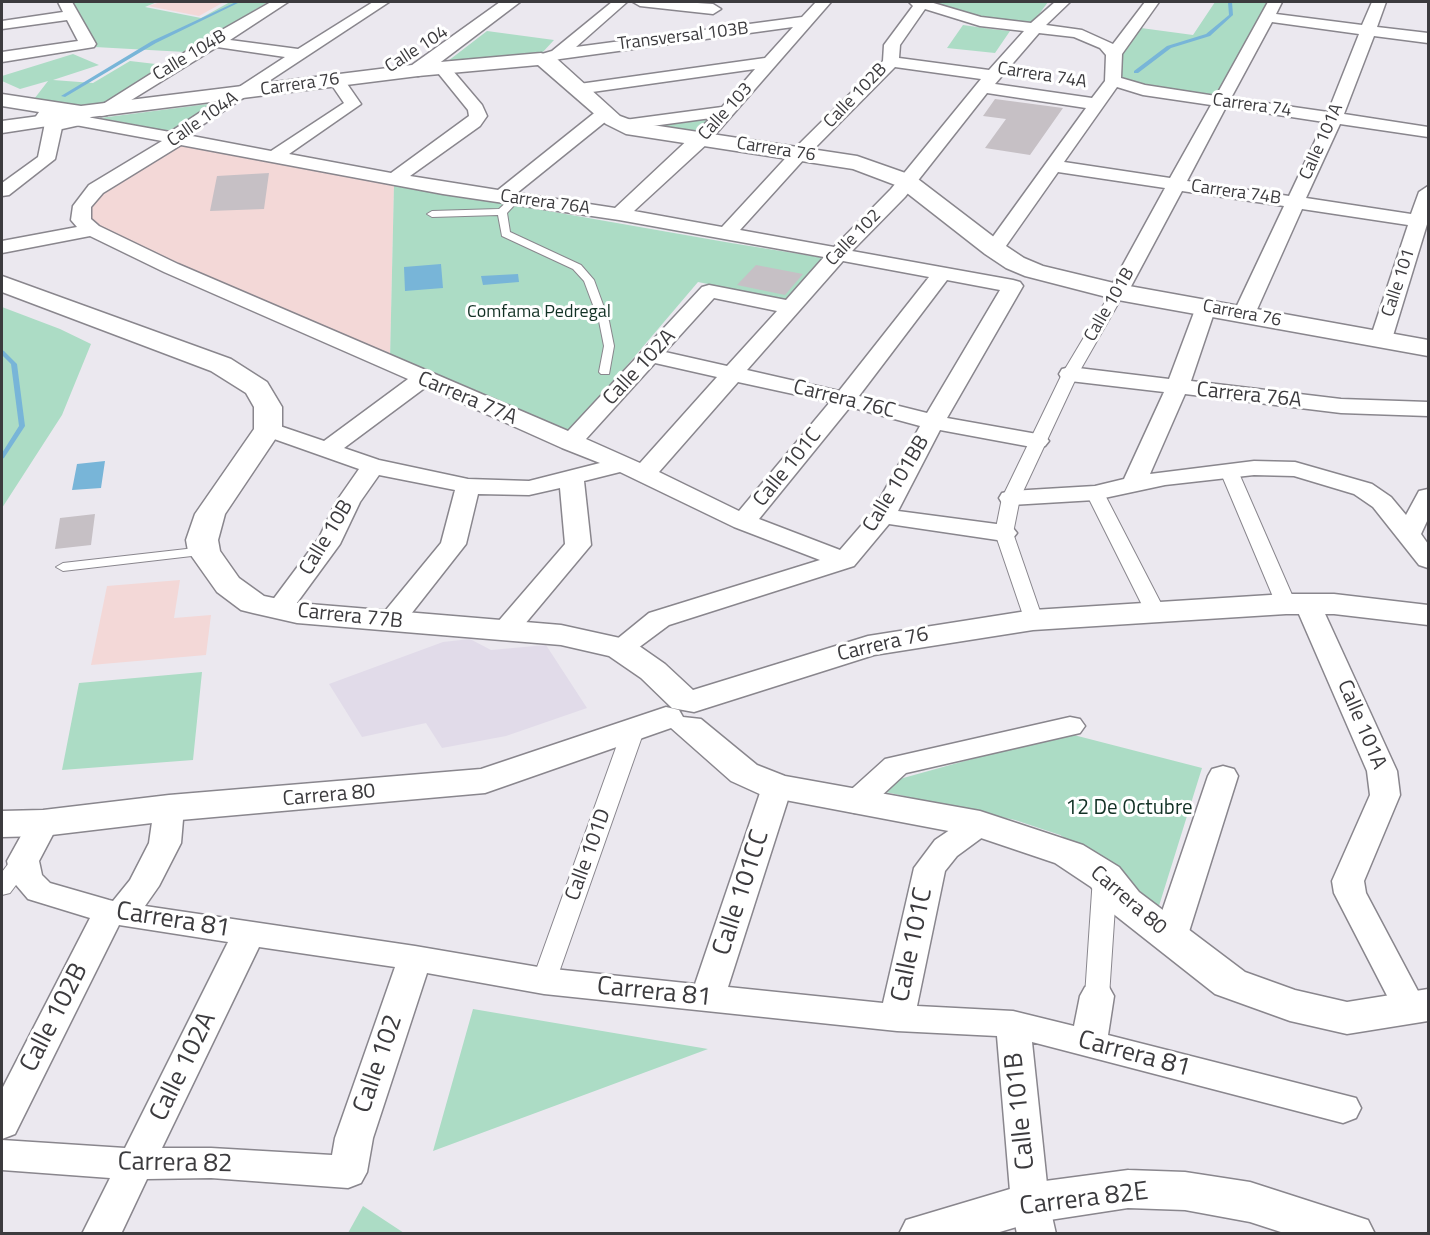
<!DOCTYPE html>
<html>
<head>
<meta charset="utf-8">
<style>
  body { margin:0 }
  #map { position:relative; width:1430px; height:1235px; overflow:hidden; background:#ebe8ef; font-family:"Titillium Web",sans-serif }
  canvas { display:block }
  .frame { position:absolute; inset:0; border:3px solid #3c3b3e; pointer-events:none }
</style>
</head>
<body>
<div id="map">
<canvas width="1430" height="1235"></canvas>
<div class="frame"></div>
</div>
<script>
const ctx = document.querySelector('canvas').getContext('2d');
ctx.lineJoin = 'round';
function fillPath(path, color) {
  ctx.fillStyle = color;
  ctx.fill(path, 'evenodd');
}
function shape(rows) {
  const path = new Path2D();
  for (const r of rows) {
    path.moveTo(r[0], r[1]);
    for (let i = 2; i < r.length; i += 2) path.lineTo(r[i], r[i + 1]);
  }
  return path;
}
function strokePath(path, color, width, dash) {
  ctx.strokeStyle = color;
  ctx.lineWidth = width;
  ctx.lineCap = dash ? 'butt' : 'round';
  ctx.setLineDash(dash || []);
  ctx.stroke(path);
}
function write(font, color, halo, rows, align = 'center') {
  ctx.font = font + ' "Titillium Web",sans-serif';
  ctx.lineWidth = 6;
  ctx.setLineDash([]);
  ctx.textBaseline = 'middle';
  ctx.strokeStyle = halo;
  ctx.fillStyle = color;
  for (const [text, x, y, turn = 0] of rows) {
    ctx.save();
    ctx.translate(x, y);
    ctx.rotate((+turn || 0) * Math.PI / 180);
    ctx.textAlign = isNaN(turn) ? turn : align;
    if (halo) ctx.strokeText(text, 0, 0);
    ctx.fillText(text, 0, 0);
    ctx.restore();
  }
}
fillPath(shape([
  [470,639,491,650,546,645,587,708,506,736,442,748,426,723,362,737,329,684,443,642]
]), '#e1dbe9');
fillPath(shape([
  [161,2,224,2,199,16,148,6],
  [180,144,394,184,390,359,104,234,88,217,90,208,102,191],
  [180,580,174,618,211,615,206,655,91,665,107,586]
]), '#f3d8d7');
fillPath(shape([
  [64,2,157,2,145,7,201,18,230,2,268,2,185,52,95,47,83,28,62,10],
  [929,2,1048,2,1031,25,987,20,927,4],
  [1215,2,1269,2,1216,98,1144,87,1121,79,1122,55,1141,28,1193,35],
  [963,25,991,29,1010,31,995,53,947,48],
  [487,31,554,40,542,53,448,61],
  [73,54,99,65,53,80,93,83,130,61,164,65,130,86,113,102,69,109,31,103,48,81,20,89,2,81,2,76],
  [208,104,213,104,173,132,100,118],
  [717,114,693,139,630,125],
  [394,184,731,243,831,259,798,302,698,282,567,436,390,359],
  [2,307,60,329,91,344,62,415,2,508],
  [202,672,193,760,62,770,79,683],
  [1066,733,1202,768,1158,909,1124,876,1060,835,1015,820,867,788],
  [473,1009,708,1049,433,1151],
  [363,1206,404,1233,348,1233]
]), '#acdcc5');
fillPath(shape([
  [441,264,443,288,405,291,404,267],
  [518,274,519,282,483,285,481,276],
  [105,461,101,488,72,490,77,464]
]), '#78b5d8');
fillPath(shape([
  [236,2,240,2,156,43,65,97,61,96,152,41,236,2],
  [1228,2,1232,2,1233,15,1210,36,1171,48,1138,73,1134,73,1134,71,1167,46,1206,34,1229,15,1228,2],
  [2,350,4,351,17,364,25,426,4,458,2,459,2,453,19,426,11,364,2,355,2,350]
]), '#78b5d8');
fillPath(shape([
  [995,99,1063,108,1030,155,985,148,1006,119,983,116],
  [269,173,264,209,210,211,217,176],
  [756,265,803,274,785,295,737,285],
  [95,514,91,545,55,549,60,518]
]), '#c6c0c5');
const service = shape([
  [512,197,520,199,507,213,510,232,581,265,594,280,609,321,614,346,609,374,601,374,599,372,604,346,599,321,584,281,573,269,502,236,498,215,432,217,427,214,432,211,499,209,512,197],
  [204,547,209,548,210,551,209,554,63,571,56,567,63,563,204,547]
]);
const pedestrian = shape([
  [1118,288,1125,292,1078,374,1020,498,1013,533,1043,620,1040,624,1026,624,995,533,1002,498,1062,374,1111,292,1118,288],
  [1229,466,1238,471,1296,604,1293,608,1279,608,1276,604,1220,471,1229,466],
  [1095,488,1104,493,1165,611,1162,615,1148,615,1145,611,1086,493,1095,488],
  [634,721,641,723,645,728,556,981,553,987,544,990,535,987,532,981,623,728,627,723,634,721],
  [23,853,31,855,34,861,10,893,2,895,2,872,15,855,23,853],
  [1105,869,1113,871,1117,877,1109,996,1106,1003,1097,1005,1088,1003,1085,996,1093,877,1097,871,1105,869]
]);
const minor = shape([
  [58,2,72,2,96,44,94,47,2,62,2,52,78,41,67,20,2,29,2,21,63,12,58,2],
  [271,2,288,2,230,40,298,49,373,2,389,2,187,135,271,151,344,103,329,81,337,76,343,78,361,104,289,154,391,173,469,116,468,110,434,68,442,63,448,65,482,105,487,116,480,126,410,176,498,190,598,110,604,109,613,114,610,118,517,193,615,208,711,118,623,130,614,125,617,121,722,107,755,69,578,94,572,93,570,89,572,85,765,58,793,27,560,59,541,64,535,62,533,59,535,56,552,51,612,2,627,2,576,47,802,17,816,2,831,2,708,143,634,211,722,227,794,149,883,61,884,45,913,6,909,2,930,2,981,17,1031,23,1055,2,1070,2,1046,25,1082,30,1113,44,1145,2,1159,2,1122,54,1121,78,1145,85,1216,96,1268,2,1282,2,1276,14,1362,25,1372,2,1386,2,1377,27,1428,33,1428,43,1374,36,1344,114,1428,127,1428,137,1340,124,1306,198,1411,214,1419,192,1428,186,1428,221,1392,339,1389,344,1381,345,1373,344,1370,339,1408,225,1302,209,1255,314,1251,318,1244,320,1237,318,1233,314,1284,206,1182,191,1128,292,1125,296,1118,298,1111,296,1108,292,1165,188,1058,172,1001,253,987,253,984,249,1086,108,987,93,905,197,852,251,1013,280,1020,282,1023,286,947,418,1037,434,1045,436,1049,441,1045,446,1037,448,940,430,898,511,1004,525,1013,528,1017,533,1013,538,1004,541,889,524,854,566,669,625,630,654,620,656,610,654,606,648,649,613,820,560,734,527,620,472,584,481,591,545,514,637,504,639,494,637,490,631,565,544,560,488,529,495,478,494,466,544,400,628,390,630,380,628,376,622,441,543,455,490,379,475,360,502,340,544,288,615,279,617,270,615,266,609,319,538,336,502,359,469,260,434,256,429,260,424,268,422,324,441,408,379,164,272,90,236,2,253,2,241,77,227,71,220,73,206,89,185,162,141,70,124,67,120,70,116,76,115,170,132,285,57,217,47,107,115,101,116,92,111,206,39,271,2],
  [925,9,980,26,1024,31,989,70,899,58,900,45,925,9],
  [1272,22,1359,34,1328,112,1231,98,1272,22],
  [1039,33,1074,37,1100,48,1106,55,1105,81,1092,98,995,84,1039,33],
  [895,67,981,79,891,189,834,247,740,230,806,157,895,67],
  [1117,87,1143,95,1211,105,1170,178,1064,162,1117,87],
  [1226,107,1324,122,1289,196,1187,181,1226,107],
  [181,145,443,194,619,220,824,257,786,300,709,285,702,287,568,431,178,264,99,226,91,219,91,207,103,193,181,145],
  [843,261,929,277,839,391,747,370,843,261],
  [947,280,1000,290,927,413,859,396,947,280],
  [714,298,777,311,727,366,665,352,714,298],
  [655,363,717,377,640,463,586,439,655,363],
  [738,382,830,402,739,511,659,472,738,382],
  [426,387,562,448,600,463,529,481,468,479,379,460,344,448,426,387],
  [850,407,920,426,872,513,840,550,759,519,850,407],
  [633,2,682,2,713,4,721,9,713,14,640,6,633,2],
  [54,118,63,123,55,159,9,195,2,196,2,183,38,157,45,123,54,118],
  [1206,301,1213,303,1216,307,1191,381,1341,399,1428,402,1428,416,1341,413,1185,394,1150,474,1254,461,1295,462,1372,484,1391,497,1406,515,1419,491,1428,489,1428,519,1421,534,1428,544,1428,568,1419,565,1373,507,1354,494,1294,476,1254,475,1165,485,1095,500,1011,505,1002,503,999,498,1002,493,1011,491,1095,486,1124,479,1164,392,1070,381,1062,379,1059,374,1062,369,1070,367,1169,379,1196,307,1199,303,1206,301],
  [1308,597,1317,599,1321,605,1397,771,1400,795,1364,881,1366,893,1427,1008,1422,1017,1410,1021,1398,1017,1334,893,1332,881,1370,795,1367,771,1295,605,1299,599,1308,597],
  [1070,717,1080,719,1085,726,1080,733,906,773,866,810,855,813,844,810,840,803,844,796,885,759,1070,717],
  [1223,766,1234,769,1238,776,1187,938,1182,947,1170,950,1158,947,1153,938,1208,776,1212,769,1223,766],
  [777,777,788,780,792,787,728,987,883,1003,914,868,935,840,969,817,980,814,991,817,996,824,991,831,957,856,945,871,917,1006,1013,1011,1074,1026,1080,996,1085,987,1097,983,1109,987,1114,996,1108,1035,1356,1098,1361,1108,1356,1118,1343,1123,1032,1042,1049,1203,1056,1234,1017,1234,1011,1203,997,1036,897,1031,544,994,427,973,373,1138,367,1172,361,1183,348,1188,211,1178,147,1179,121,1234,82,1234,110,1178,2,1170,2,1140,125,1148,228,942,119,925,15,1134,2,1139,2,1089,90,918,28,899,11,879,7,861,32,816,43,813,54,816,59,823,39,861,42,875,50,883,109,900,113,901,130,880,149,843,154,808,158,801,169,798,180,801,184,808,181,843,159,886,145,906,415,946,544,968,695,984,762,787,766,780,777,777],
  [259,947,395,967,335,1138,332,1155,211,1148,162,1148,259,947]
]);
const tertiary = shape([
  [541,53,557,59,620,116,639,123,857,156,914,176,1003,244,1024,258,1043,266,1118,284,1428,340,1428,356,1118,300,1025,276,1006,268,985,254,898,186,853,169,626,134,606,124,538,65,418,76,411,74,408,70,411,66,418,64,541,53],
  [47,115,54,117,58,121,54,125,2,133,2,121,47,115],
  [2,276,231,359,267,382,282,407,282,429,225,514,218,540,220,551,239,578,264,596,297,603,561,625,620,638,632,641,665,664,693,690,868,636,1033,610,1286,594,1334,594,1428,605,1428,625,1334,614,1286,614,1033,630,874,655,694,712,672,708,641,678,609,656,561,645,297,623,253,613,241,610,217,592,188,551,186,540,195,514,254,429,254,407,246,393,211,371,2,292,2,276],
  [666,707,679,710,683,717,701,719,757,765,785,776,980,811,1083,845,1119,867,1139,892,1245,972,1295,990,1347,1002,1428,989,1428,1021,1347,1034,1290,1021,1215,994,1111,912,1091,887,1055,863,975,836,764,796,731,781,671,728,485,793,169,821,43,836,2,837,2,811,43,810,169,795,481,769,666,707],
  [1128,1170,1185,1172,1250,1182,1368,1220,1375,1234,1287,1234,1250,1222,1185,1210,1128,1208,1030,1223,993,1234,899,1234,906,1220,1030,1183,1128,1170]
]);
const secondary = shape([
  [500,2,520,2,425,74,418,76,91,117,80,125,62,129,42,126,34,119,39,112,2,106,2,94,81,106,412,65,500,2]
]);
strokePath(service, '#89868d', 2);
strokePath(pedestrian, '#89868d', 2);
strokePath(minor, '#89868d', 3);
strokePath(tertiary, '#89868d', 3);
strokePath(secondary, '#89868d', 3);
fillPath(service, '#fff');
fillPath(pedestrian, '#fff');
fillPath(minor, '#fff');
fillPath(tertiary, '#fff');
fillPath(secondary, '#fff');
write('18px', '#3c3b3e', '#fff', [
  ["Transversal 103B",683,37,-7],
  ["Calle 104",417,50,-33],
  ["Calle 104B",190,56,-31],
  ["Carrera 74A",1042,76,9],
  ["Carrera 76",300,85,-8],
  ["Calle 102B",856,96,-46],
  ["Carrera 74",1252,106,8],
  ["Calle 103",726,112,-48],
  ["Calle 104A",203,120,-35],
  ["Calle 101A",1322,142,-66],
  ["Carrera 76",776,150,9],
  ["Carrera 74B",1236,193,8],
  ["Carrera 76A",545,203,8],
  ["Calle 102",854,238,-46],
  ["Calle 101",1399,283,-72],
  ["Calle 101B",1110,305,-60],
  ["Carrera 76",1242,314,11]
]);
write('18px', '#123125', '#fff', [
  ["Comfama Pedregal",539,313]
]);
write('21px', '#3c3b3e', '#fff', [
  ["Calle 102A",640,368,-47],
  ["Carrera 76A",1249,396,6],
  ["Carrera 77A",467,399,23],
  ["Carrera 76C",844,400,14],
  ["Calle 101C",788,468,-51],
  ["Calle 101BB",897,484,-59],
  ["Calle 10B",327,538,-59],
  ["Carrera 77B",350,617,6],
  ["Carrera 76",883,645,-13],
  ["Calle 101A",1361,725,67],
  ["Carrera 80",329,796,-5],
  ["Calle 101D",589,855,-70],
  ["Carrera 80",1128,901,41]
]);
write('21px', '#123125', '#fff', [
  ["12 De Octubre",1129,809]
]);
write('26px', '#3c3b3e', '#fff', [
  ["Calle 101CC",742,893,-72],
  ["Carrera 81",173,921,9],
  ["Calle 101C",913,945,-78],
  ["Carrera 81",654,993,6],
  ["Calle 102B",55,1018,-63],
  ["Carrera 81",1134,1055,15],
  ["Calle 102",379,1064,-71],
  ["Calle 102A",184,1067,-64],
  ["Calle 101B",1021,1111,-96],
  ["Carrera 82",175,1164,1],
  ["Carrera 82E",1084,1200,-7]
]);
</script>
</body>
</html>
